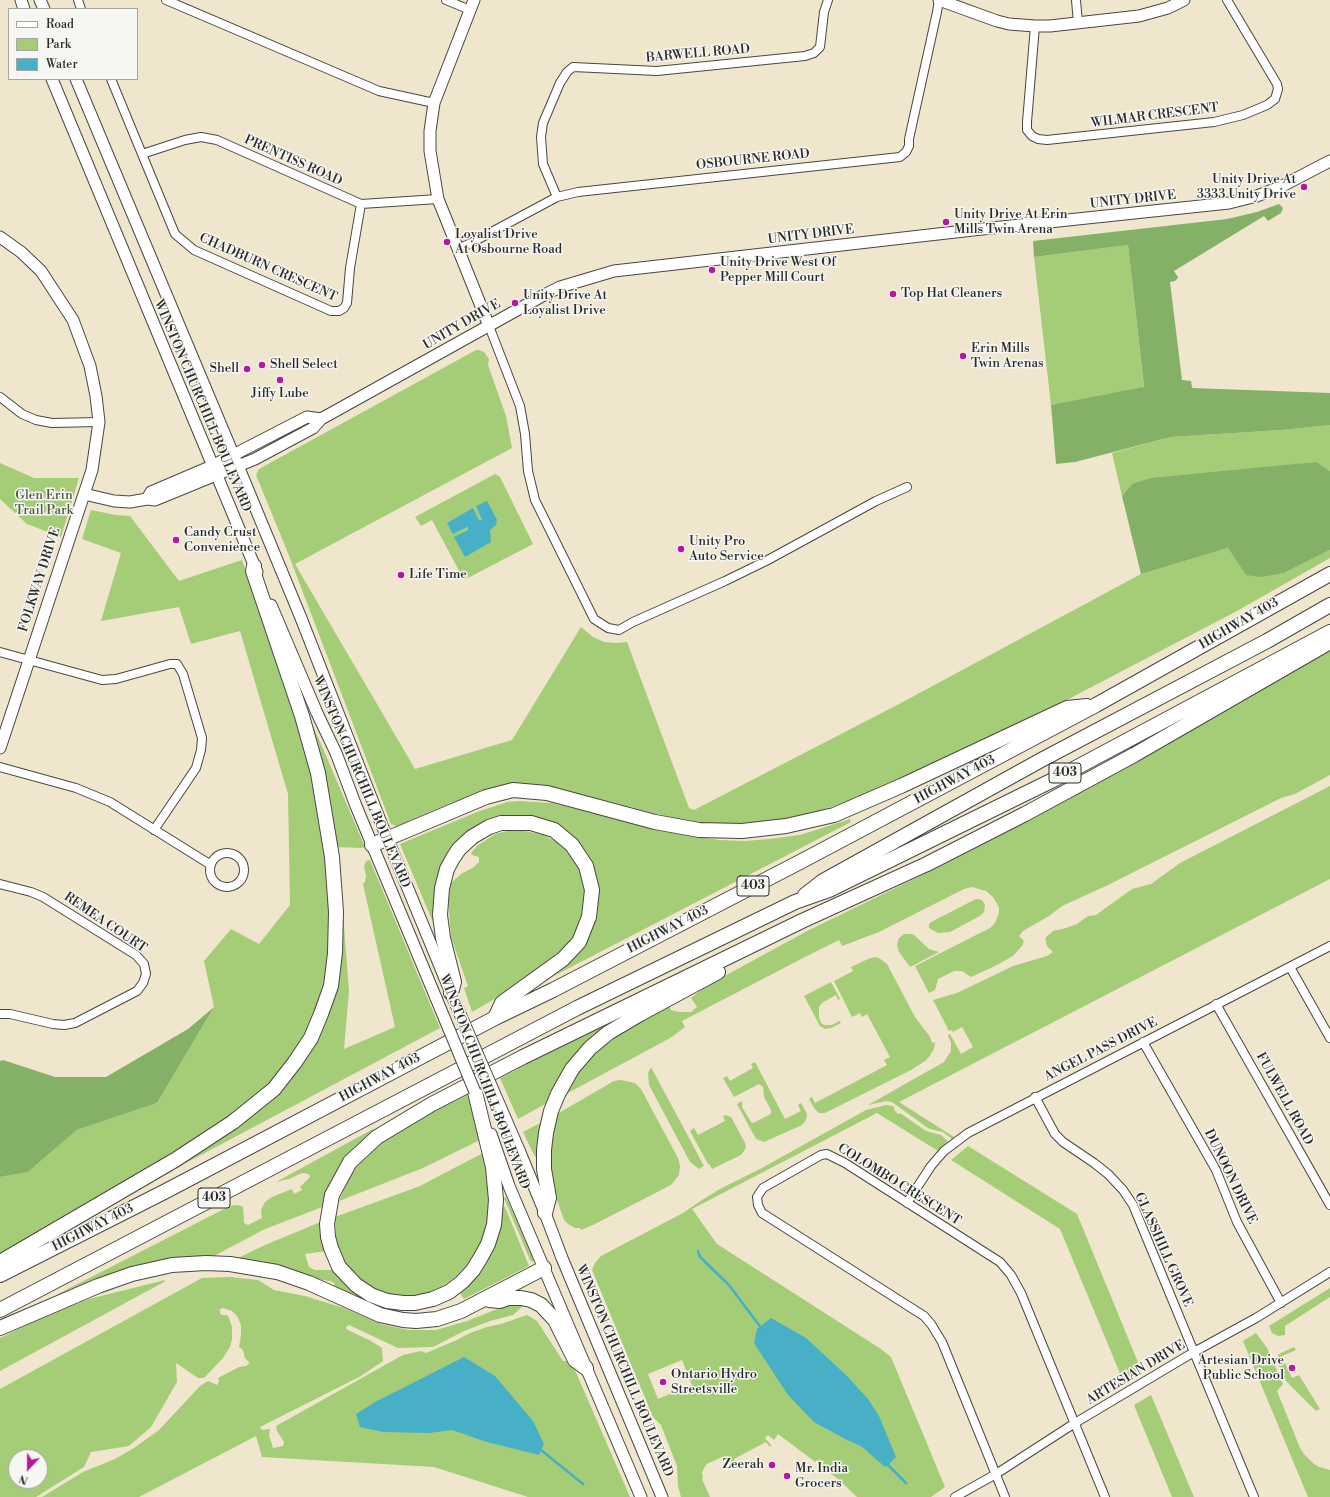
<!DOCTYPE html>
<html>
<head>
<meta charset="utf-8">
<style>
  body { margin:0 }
  #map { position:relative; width:1330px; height:1497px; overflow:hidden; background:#f0e6cd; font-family:"Libre Bodoni",serif }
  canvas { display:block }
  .legend { position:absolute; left:8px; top:8px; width:130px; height:72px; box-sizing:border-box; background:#f6f6f2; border:1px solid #a5a5a2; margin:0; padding:5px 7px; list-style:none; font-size:12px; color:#2b2b2b }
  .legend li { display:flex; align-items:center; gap:8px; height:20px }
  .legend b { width:20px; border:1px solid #a5a5a2 }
  .north { position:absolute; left:8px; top:1449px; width:40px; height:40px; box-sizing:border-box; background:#f6f6f2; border:1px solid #a5a5a2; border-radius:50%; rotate:202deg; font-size:11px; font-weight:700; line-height:16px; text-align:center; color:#2b2b2b }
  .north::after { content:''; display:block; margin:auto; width:14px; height:18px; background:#b5179e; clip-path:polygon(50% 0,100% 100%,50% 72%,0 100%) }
</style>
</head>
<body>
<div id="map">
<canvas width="1330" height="1497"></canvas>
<ul class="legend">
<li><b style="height:5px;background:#fff"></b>Road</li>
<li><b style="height:11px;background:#a5cc77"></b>Park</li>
<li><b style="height:11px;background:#47b0c6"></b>Water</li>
</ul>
<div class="north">N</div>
</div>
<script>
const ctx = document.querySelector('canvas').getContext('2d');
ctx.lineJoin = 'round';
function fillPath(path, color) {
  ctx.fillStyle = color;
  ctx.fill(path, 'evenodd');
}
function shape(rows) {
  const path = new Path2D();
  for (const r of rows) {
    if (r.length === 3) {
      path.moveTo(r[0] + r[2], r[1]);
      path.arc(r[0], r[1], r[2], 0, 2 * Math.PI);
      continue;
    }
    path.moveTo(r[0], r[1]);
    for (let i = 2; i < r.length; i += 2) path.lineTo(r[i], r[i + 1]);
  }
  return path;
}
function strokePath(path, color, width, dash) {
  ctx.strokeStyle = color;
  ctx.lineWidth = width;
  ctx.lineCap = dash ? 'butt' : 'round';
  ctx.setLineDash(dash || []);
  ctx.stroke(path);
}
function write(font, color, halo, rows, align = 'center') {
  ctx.font = font + ' "Libre Bodoni",serif';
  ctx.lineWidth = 3;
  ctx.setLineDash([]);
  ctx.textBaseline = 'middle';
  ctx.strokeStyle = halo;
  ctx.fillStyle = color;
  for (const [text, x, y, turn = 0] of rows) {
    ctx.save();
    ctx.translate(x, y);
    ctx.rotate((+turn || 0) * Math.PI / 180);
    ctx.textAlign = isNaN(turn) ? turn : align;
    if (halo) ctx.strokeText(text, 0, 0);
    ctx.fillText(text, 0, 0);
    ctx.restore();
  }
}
fillPath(shape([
  [1128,245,1144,389,1051,405,1034,257],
  [476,350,479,350,484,352,489,359,488,365,506,416,512,448,295,564,415,769,512,740,581,627,593,637,604,642,615,643,627,642,689,808,694,810,899,704,1141,574,1228,548,1246,574,1284,573,1330,550,1330,558,1237,611,1059,704,978,743,846,802,803,816,772,822,740,825,714,824,694,822,673,818,557,788,526,784,515,784,486,791,451,803,408,821,409,824,396,826,391,824,288,553,256,475,259,469],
  [1330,425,1330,471,1315,462,1132,484,1122,496,1112,453,1171,437,1282,430],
  [0,463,34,478,79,478,61,537,27,524,0,499],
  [495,474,500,477,533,544,464,580,432,520,421,526,415,517],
  [91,510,116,515,130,516,179,581,242,560,299,718,320,809,330,895,330,941,325,978,319,1001,303,1041,275,1079,237,1112,118,1187,32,1237,0,1254,0,1177,28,1172,77,1130,157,1103,214,1007,204,961,231,929,259,944,290,905,288,794,240,631,191,644,179,607,101,621,121,553,82,539],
  [1330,648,1330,775,1295,794,1281,798,1108,885,1062,906,1049,916,1023,931,1019,936,1024,941,1022,946,1013,956,995,966,971,977,962,971,954,971,938,979,935,990,929,993,915,966,990,928,995,923,999,913,999,907,993,897,986,891,972,887,964,889,879,932,842,946,839,940,805,957,682,1021,685,1027,672,1037,566,1094,579,1072,593,1055,619,1035,669,1006,671,1010,680,1012,691,1012,697,1007,691,998,708,985,809,930,943,865,1047,811,1260,691],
  [308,715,321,744,365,847,361,848,336,847],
  [1330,786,1330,879,899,1102,954,1137,952,1139,943,1132,930,1129,925,1126,892,1102,887,1101,868,1105,944,1062,951,1051,951,1043,948,1035,950,1034,961,1054,973,1047,962,1027,953,1032,952,1030,949,1031,933,1000,957,993,1013,966,1047,956,1053,952,1047,946,1045,938,1053,931,1066,928,1077,924,1088,916,1096,915,1132,889,1151,884,1180,863],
  [519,801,552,803,675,833,719,840,745,841,769,839,800,835,850,819,851,822,544,981,587,938,592,928,596,916,592,868,533,820,461,841,435,927,400,844,477,812,507,802],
  [520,830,544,835,558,843,571,855,579,867,584,881,586,910,574,938,553,960,505,993,472,1012,464,988,468,986,451,937,448,896,451,883,461,874,474,867,479,862,479,857,472,855,471,853,477,846,495,834,507,831],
  [370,860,440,1028,186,1163,123,1198,212,1140,310,1048,341,913,343,913,349,991,344,1049,395,1027,363,884,365,882,366,876,364,866,366,861],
  [976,899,982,900,985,905,984,912,980,916,950,932,938,933,929,928,929,924,931,922],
  [904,934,912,934,914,935,929,949,939,952,910,967,899,952,897,945,899,938],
  [875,957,879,958,887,964,915,1017,930,1037,932,1043,935,1042,934,1049,929,1057,925,1061,911,1070,825,1113,819,1113,814,1108,809,1099,812,1097,815,1103,887,1065,884,1060,890,1057,867,1014,862,1017,860,1013,852,1017,834,981,853,971,851,967,868,959],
  [831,982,840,999,838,1000,836,995,822,1003,819,1007,819,1017,821,1023,824,1025,832,1025,839,1021,841,1023,831,1028,825,1029,820,1026,804,996],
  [638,1006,616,1022,549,1102,518,1119,500,1078,518,1069,517,1067,562,1044,565,1045],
  [755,1062,785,1119,801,1111,798,1105,801,1103,807,1114,806,1120,802,1125,764,1142,756,1139,737,1104,742,1101,742,1107,751,1122,753,1123,769,1115,771,1113,771,1110,764,1097,763,1087,759,1084,734,1097,723,1078,727,1076,730,1081,753,1068,751,1064],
  [651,1067,704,1166,699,1169,690,1162,649,1085,648,1073],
  [621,1080,635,1083,641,1089,678,1158,680,1166,679,1175,671,1185,593,1225,581,1230,580,1228,575,1228,568,1224,564,1220,556,1197,553,1183,548,1153,557,1114,614,1081],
  [467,1095,471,1106,480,1140,423,1168,339,1201,350,1177,360,1162,379,1143,447,1102,449,1104],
  [886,1105,893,1106,895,1109,894,1110,898,1114,900,1113,926,1131,941,1135,948,1142,938,1151,877,1113,692,1209,717,1244,881,1349,891,1357,945,1487,931,1497,857,1497,838,1479,778,1434,774,1440,768,1435,765,1438,772,1446,769,1446,766,1442,734,1459,736,1464,734,1465,730,1460,722,1457,707,1464,704,1468,702,1473,703,1478,702,1479,710,1497,681,1497,678,1486,677,1466,661,1425,653,1417,592,1270,595,1263,601,1256,683,1213,702,1200,720,1189,760,1169,866,1110],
  [682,1360,692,1385,658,1399,648,1374],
  [725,1115,731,1117,745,1143,746,1148,741,1155,712,1169,709,1164,708,1164,690,1131,694,1128,698,1135,725,1121,723,1116],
  [544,1121,538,1156,535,1157,523,1132],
  [373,1129,375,1133,325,1206,265,1229,210,1258,56,1295,230,1206,238,1205,243,1207,244,1223,248,1225,262,1218,261,1210,265,1202,272,1197,292,1189,294,1194,302,1190,300,1187,310,1177,309,1174,302,1173,289,1179,276,1182],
  [968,1146,1077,1214,1142,1372,1124,1383,1060,1229,951,1160],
  [483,1153,490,1204,489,1217,482,1242,471,1260,455,1277,440,1288,422,1295,412,1296,394,1295,374,1288,358,1277,346,1264,340,1252,336,1239,335,1217,420,1186],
  [506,1197,533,1258,533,1262,530,1260,504,1198],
  [500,1207,505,1207,529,1266,464,1299,460,1293,461,1289],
  [323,1221,327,1251,305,1254,309,1267,315,1270,337,1270,365,1297,363,1300,334,1286,334,1283,330,1281,322,1280,290,1269,264,1262,238,1258,265,1245],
  [230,1277,258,1280,274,1290,305,1296,344,1308,381,1324,408,1330,436,1330,467,1321,510,1304,524,1305,513,1315,490,1321,464,1331,433,1347,398,1348,349,1325,347,1326,346,1328,348,1330,371,1341,382,1348,383,1361,361,1376,260,1427,262,1430,270,1429,269,1435,273,1448,283,1446,284,1442,277,1431,276,1426,403,1355,421,1351,426,1353,457,1340,470,1333,487,1327,501,1324,527,1315,537,1321,563,1361,571,1361,630,1497,528,1497,434,1467,262,1457,256,1436,139,1497,42,1497,83,1472,115,1459,134,1448,159,1430,200,1386,208,1381,217,1385,219,1381,218,1378,239,1367,246,1366,250,1363,245,1358,243,1350,239,1347,241,1335,241,1325,237,1316,232,1311,223,1308,220,1309,220,1313,222,1315,227,1315,229,1318,232,1327,232,1339,230,1347,223,1358,204,1378,198,1378,176,1363,177,1382,151,1427,129,1446,91,1452,84,1467,36,1497,0,1497,0,1389,202,1278],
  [16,1457,40,1457,40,1481,16,1481],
  [165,1280,164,1282,0,1371,0,1338,35,1321,89,1299],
  [1330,1288,1330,1297,1285,1326,1285,1335,1278,1336,1272,1333,1269,1326],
  [1256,1333,1267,1348,1283,1384,1277,1391,1300,1448,1304,1454,1313,1463,1319,1467,1330,1470,1330,1497,1308,1497,1243,1341],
  [1294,1347,1296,1350,1282,1356,1292,1378,1299,1375,1320,1409,1316,1411,1286,1381,1276,1359,1279,1354],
  [1151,1395,1194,1497,1172,1497,1134,1405]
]), '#a5cc77');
fillPath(shape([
  [1279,204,1283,208,1281,213,1268,221,1264,216,1174,271,1178,277,1177,279,1175,281,1170,282,1182,380,1191,381,1192,388,1330,393,1330,425,1282,430,1171,437,1075,462,1056,464,1051,405,1144,387,1128,245,1034,257,1033,241,1227,219,1257,212],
  [1316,462,1330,471,1330,550,1284,573,1261,577,1246,575,1228,548,1141,574,1122,496,1132,484,1151,478],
  [214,1007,157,1103,77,1130,28,1172,0,1177,0,1061,3,1060,55,1077,106,1077,188,1029]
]), '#84b068');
fillPath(shape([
  [487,501,497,520,496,525,490,530,491,542,465,557,454,537,468,530,468,527,467,527,453,534,447,523,473,508,479,520,482,520,476,506],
  [771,1318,806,1338,846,1375,868,1399,879,1416,896,1457,888,1465,885,1467,861,1446,847,1440,814,1422,788,1395,754,1343,757,1329],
  [464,1357,495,1376,533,1421,544,1444,539,1455,487,1442,452,1430,429,1433,383,1432,360,1427,356,1414,375,1402]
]), '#47b0c6');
strokePath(shape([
  [698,1251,700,1257,729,1285,762,1329],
  [541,1450,583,1484],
  [886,1463,906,1483]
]), '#47b0c6', 2.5);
const street = shape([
  [78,0,81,9],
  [166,0,379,91,434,103],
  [446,0,470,10],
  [1076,0,1078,23],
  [1035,26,1027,122,1027,130,1032,136,1038,139,1047,140,1214,122,1243,115,1267,105,1275,99,1278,89,1277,84,1227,0],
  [111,79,175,234,194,250,331,311,339,311,344,308,347,303,350,268,361,204],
  [142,154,185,140,201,137,217,140,361,204,438,199],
  [557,197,543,164,541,137,543,123,560,83,567,72,573,67,657,71,805,56,814,53,820,47,824,12,828,0],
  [458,249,471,243,557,197,578,192,900,157,906,152,909,146,909,139,937,12,939,0],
  [489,326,520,406,525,434,528,471,535,500,594,619,608,628,619,630,633,622,725,581,766,561,876,501,907,487],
  [0,397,22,414,36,420,52,423,99,422],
  [0,652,102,680,116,679,170,664,177,664,183,674,202,738,201,750,196,768,154,830],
  [0,767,76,788,110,802,211,865],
  [227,870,17],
  [0,884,31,892,43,897,136,955,144,964,146,974,143,983,137,991,75,1023,64,1025,53,1024,10,1014,0,1014],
  [1290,967,1330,1038],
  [1216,1004,1330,1205],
  [1143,1042,1216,1170,1237,1222,1281,1303],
  [1035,1097,1055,1134,1063,1142,1094,1163,1108,1174,1123,1190,1133,1205,1254,1497],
  [907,1203,931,1166,944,1151,968,1133,1330,946],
  [955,1497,996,1474,1075,1423,1194,1352,1256,1318,1330,1272],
  [1005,1497,942,1342,931,1324,924,1316,762,1213,758,1205,757,1197,763,1188,821,1155,827,1154,845,1163,1000,1262,1011,1275,1021,1293,1105,1497]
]);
const secondary = shape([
  [21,0,24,9],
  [40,0,44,9],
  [474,0,434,103,430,131,430,151,438,199,489,326],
  [939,0,997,21,1009,24,1035,26,1050,26,1139,16,1168,8,1184,0],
  [52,79,257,572],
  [76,79,246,485,301,618,385,833,451,993],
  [0,237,21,252,41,271,73,320,90,366,96,396,99,422,92,470,0,748],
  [84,494,114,501,130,502,147,499,155,500,255,459,313,428,321,419,544,295,560,287,614,271,973,230,1229,203,1257,196,1282,186,1330,161],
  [147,499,151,492,212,466,307,417,321,419],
  [271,605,317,713,336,753,356,806,436,998],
  [491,1134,509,1186,641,1497],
  [519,1150,545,1213,562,1258,662,1497]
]);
const highway = shape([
  [372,845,486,797,513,790,547,793,655,822,699,830,742,831,786,826,834,815,901,786,1067,708,1087,706],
  [805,895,823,881,1043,759,1267,641,1330,605],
  [451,993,454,982,443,938,440,915,442,888,447,869,453,858,459,849,472,837,489,827,501,823,531,823,554,830,572,845,586,866,592,890,589,917,579,942,563,959,502,1003,495,1018],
  [475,1092,493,1167,496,1200,494,1225,488,1244,481,1257,473,1270,462,1282,449,1292,433,1299,415,1303,403,1303,387,1301,371,1295,356,1285,339,1267,331,1248,328,1237,327,1224,332,1195,350,1162,377,1137,432,1104,523,1057,802,921,927,864,1025,814,1134,755,1330,642],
  [545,1213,549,1198,544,1169,544,1150,546,1133,551,1111,558,1094,572,1069,590,1048,608,1033,640,1014,718,972],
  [0,1262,175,1160,233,1122,274,1089,295,1062,311,1038,321,1014,331,986,335,953,336,912,332,857,318,773,302,716,253,571,254,566],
  [0,1275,164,1192,495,1018,553,990,800,862,1096,705,1330,574],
  [489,1300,500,1301,508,1298,521,1298,531,1300,541,1305,555,1320,575,1360,586,1368],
  [0,1310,577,1008,795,902,829,890,1055,779,1330,632],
  [0,1328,98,1286,132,1274,172,1265,206,1263,230,1264,277,1272,309,1283,380,1315,403,1320,416,1321,437,1319,461,1311,544,1268]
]);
strokePath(street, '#494743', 10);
strokePath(secondary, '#494743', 13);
strokePath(highway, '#494743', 16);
strokePath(street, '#fff', 8);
strokePath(secondary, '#fff', 11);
strokePath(highway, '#fff', 14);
const secondaryBridge = shape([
  [451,993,519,1150],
  [436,998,475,1092]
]);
strokePath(secondaryBridge, '#494743', 13, []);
strokePath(secondaryBridge, '#fff', 11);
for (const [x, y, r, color] of [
  [1304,187,4,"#b5179e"],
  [946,222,4,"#b5179e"],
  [447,242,4,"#b5179e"],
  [712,270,4,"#b5179e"],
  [893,294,4,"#b5179e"],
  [515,303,4,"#b5179e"],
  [963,356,4,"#b5179e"],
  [262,365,4,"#b5179e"],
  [247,369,4,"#b5179e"],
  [280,380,4,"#b5179e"],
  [176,540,4,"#b5179e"],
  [681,549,4,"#b5179e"],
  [401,575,4,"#b5179e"],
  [1292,1368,4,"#b5179e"],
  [663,1382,4,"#b5179e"],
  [772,1465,4,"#b5179e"],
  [787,1476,4,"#b5179e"]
]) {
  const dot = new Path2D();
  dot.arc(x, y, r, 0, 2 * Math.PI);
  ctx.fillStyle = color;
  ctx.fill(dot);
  strokePath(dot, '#f6f6f2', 1.5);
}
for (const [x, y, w] of [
  [1065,773,32],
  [753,886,32],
  [214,1198,32]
]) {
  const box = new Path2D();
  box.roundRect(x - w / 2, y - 10, w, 20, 3);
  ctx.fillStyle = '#f6f6f2';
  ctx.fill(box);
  strokePath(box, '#2b2b2b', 1);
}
write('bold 12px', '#2b2b2b', null, [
  ["403",1065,773],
  ["403",753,886],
  ["403",214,1198]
]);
write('13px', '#2b2b2b', '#f6f6f2', [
  ["BARWELL ROAD",698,54,-5],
  ["WILMAR CRESCENT",1155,116,-7],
  ["OSBOURNE ROAD",753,160,-6],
  ["PRENTISS ROAD",293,161,24],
  ["UNITY DRIVE",1133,200,-6],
  ["UNITY DRIVE",811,235,-7],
  ["CHADBURN CRESCENT",268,268,24],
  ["UNITY DRIVE",462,325,-30],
  ["WINSTON CHURCHILL BOULEVARD",202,406,67],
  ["FOLKWAY DRIVE",40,580,-72],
  ["HIGHWAY 403",1239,624,-30],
  ["HIGHWAY 403",955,780,-28],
  ["WINSTON CHURCHILL BOULEVARD",361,782,67],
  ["REMEA COURT",105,923,34],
  ["HIGHWAY 403",668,930,-27],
  ["ANGEL PASS DRIVE",1101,1050,-27],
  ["HIGHWAY 403",380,1078,-28],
  ["WINSTON CHURCHILL BOULEVARD",484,1082,69],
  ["FULWELL ROAD",1284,1099,61],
  ["DUNOON DRIVE",1230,1177,64],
  ["COLOMBO CRESCENT",899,1185,32],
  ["HIGHWAY 403",93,1228,-27],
  ["GLASSHILL GROVE",1163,1250,66],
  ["WINSTON CHURCHILL BOULEVARD",624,1371,67],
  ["ARTESIAN DRIVE",1136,1373,-31]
]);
write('13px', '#2b2b2b', '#f6f6f2', [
  ["Unity Drive At",1296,180,"right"],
  ["3333 Unity Drive",1296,195,"right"],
  ["Unity Drive At Erin",954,215],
  ["Mills Twin Arena",954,230],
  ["Loyalist Drive",455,235],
  ["At Osbourne Road",455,250],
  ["Unity Drive West Of",720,263],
  ["Pepper Mill Court",720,278],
  ["Top Hat Cleaners",901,294],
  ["Unity Drive At",523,296],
  ["Loyalist Drive",523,311],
  ["Erin Mills",971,349],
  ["Twin Arenas",971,364],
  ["Shell Select",270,365],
  ["Shell",239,369,"right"],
  ["Jiffy Lube",280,394,"center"],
  ["Candy Crust",184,533],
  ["Convenience",184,548],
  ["Unity Pro",689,542],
  ["Auto Service",689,557],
  ["Life Time",409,575],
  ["Artesian Drive",1284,1361,"right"],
  ["Public School",1284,1376,"right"],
  ["Ontario Hydro",671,1375],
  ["Streetsville",671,1390],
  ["Zeerah",764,1465,"right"],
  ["Mr. India",795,1469],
  ["Grocers",795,1484]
], 'left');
write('13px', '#505b42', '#f6f6f2', [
  ["Glen Erin",44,496],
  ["Trail Park",44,511]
]);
</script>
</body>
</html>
